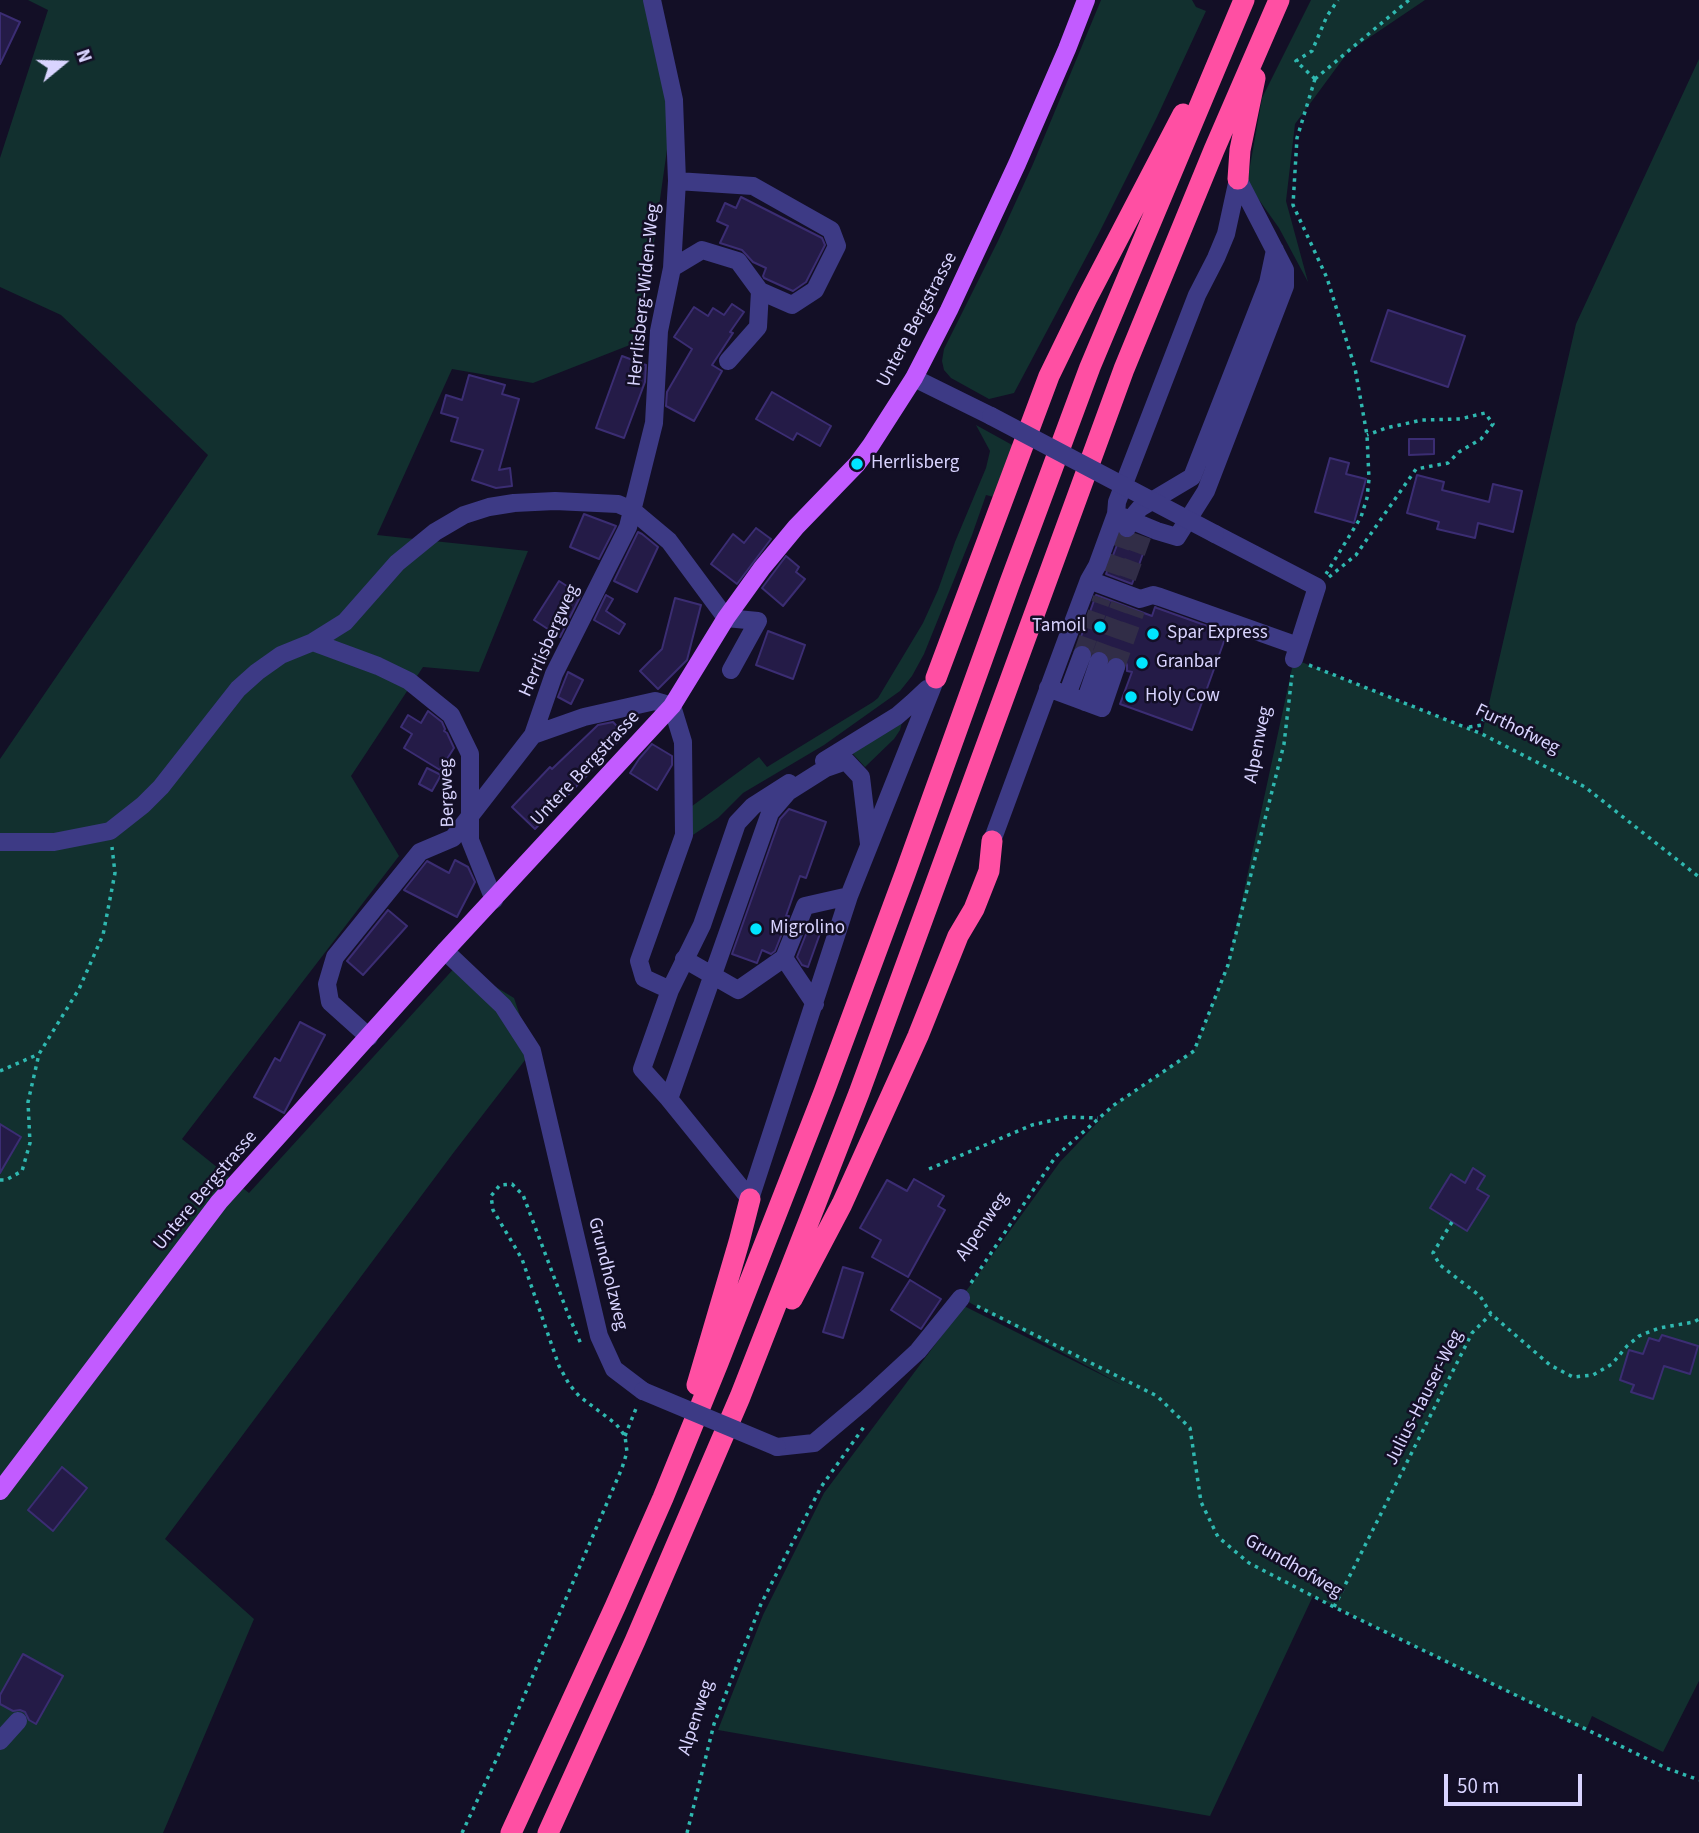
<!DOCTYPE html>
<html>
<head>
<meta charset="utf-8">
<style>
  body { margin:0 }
  #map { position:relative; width:1699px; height:1833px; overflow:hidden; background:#130f26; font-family:"Source Sans 3",sans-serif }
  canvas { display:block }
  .north { position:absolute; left:28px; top:28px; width:70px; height:70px; -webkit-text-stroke:5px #130f26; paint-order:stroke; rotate:71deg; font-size:19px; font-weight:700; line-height:28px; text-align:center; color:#d9d4ff }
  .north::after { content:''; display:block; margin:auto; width:24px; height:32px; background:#d9d4ff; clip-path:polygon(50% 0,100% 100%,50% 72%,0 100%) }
  .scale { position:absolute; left:1444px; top:1774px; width:138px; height:32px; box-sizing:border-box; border:4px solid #d9d4ff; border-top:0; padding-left:9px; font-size:21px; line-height:24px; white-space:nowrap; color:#d9d4ff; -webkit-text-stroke:5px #130f26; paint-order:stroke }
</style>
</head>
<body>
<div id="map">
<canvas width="1699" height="1833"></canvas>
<div class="north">N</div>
<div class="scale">50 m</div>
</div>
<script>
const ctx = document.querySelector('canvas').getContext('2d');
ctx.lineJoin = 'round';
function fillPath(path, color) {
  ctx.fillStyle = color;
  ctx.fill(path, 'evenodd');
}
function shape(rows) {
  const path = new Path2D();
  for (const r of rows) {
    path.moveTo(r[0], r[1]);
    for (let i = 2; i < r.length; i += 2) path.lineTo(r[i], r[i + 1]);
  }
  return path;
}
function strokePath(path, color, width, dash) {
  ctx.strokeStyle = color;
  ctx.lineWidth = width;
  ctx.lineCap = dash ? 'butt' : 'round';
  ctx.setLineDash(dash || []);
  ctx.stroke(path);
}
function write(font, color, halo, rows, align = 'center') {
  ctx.font = font + ' "Source Sans 3",sans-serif';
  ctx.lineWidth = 5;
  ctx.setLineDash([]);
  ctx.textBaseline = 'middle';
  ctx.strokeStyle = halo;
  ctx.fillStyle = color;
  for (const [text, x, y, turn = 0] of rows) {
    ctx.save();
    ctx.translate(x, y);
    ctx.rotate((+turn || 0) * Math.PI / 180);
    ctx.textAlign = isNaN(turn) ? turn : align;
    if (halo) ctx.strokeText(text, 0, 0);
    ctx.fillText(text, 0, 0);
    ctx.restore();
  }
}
fillPath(shape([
  [28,0,652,0,674,100,640,341,533,383,452,369,377,535,528,551,479,672,423,667,351,776,399,856,182,1139,249,1193,458,964,514,998,532,1051,454,1152,165,1539,254,1619,163,1833,0,1833,0,759,208,455,61,315,0,287,0,158,48,10],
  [1101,0,1192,0,1196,7,1206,11,1157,117,1099,233,1014,393,989,399,951,378,944,370,942,361,944,349,998,241,1033,164],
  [1311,0,1425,0,1348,52,1295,124,1286,201,1308,282,1279,228,1247,183,1262,98],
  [1699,59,1699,1681,1663,1752,1592,1716,1586,1730,1313,1596,1210,1816,718,1730,763,1615,824,1493,964,1306,1124,1386,961,1298,1060,1162,1114,1105,1194,1051,1228,965,1294,659,1482,734,1576,324],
  [976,425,1014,446,994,497,986,495,972,535,924,654,912,676,900,691,824,745,743,793,718,818,687,839,688,809,759,757,767,767,873,702,878,698,923,623,938,590,955,542,986,468,990,451],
  [902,722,900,730,894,739,865,767,853,754,853,750]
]), '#12302f');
const building = shape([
  [0,13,20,22,0,64,0,13],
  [741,197,822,238,825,245,806,282,793,291,764,278,763,276,766,268,753,262,742,250,720,243,728,226,717,221,725,203,736,208,741,197],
  [732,304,744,312,730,332,733,333,712,365,722,371,694,421,666,406,667,392,692,349,674,337,694,307,708,316,713,308,724,315,732,304],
  [1388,310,1465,336,1448,387,1371,361,1388,310],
  [622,356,646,365,645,382,624,438,596,428,622,356],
  [469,375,505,385,502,394,519,399,499,470,510,468,512,486,496,488,472,480,483,450,451,441,458,418,441,413,446,395,462,400,469,375],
  [772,392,831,426,820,446,797,433,793,440,756,419,772,392],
  [1409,439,1434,439,1434,454,1409,455,1409,439],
  [1330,458,1349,463,1346,474,1366,479,1354,523,1315,512,1330,458],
  [1417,475,1444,482,1442,490,1489,502,1493,484,1522,491,1513,532,1478,523,1475,538,1437,529,1439,522,1407,513,1417,475],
  [584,514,616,526,599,559,570,547,584,514],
  [756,528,771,539,737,584,711,564,733,534,744,543,756,528],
  [638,532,642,534,658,547,637,592,614,581,638,532],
  [1136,535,1148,540,1132,584,1106,574,1120,537,1128,539,1136,535],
  [786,556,799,567,796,572,805,579,783,606,762,588,786,556],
  [559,581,581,595,560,637,534,620,559,581],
  [606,595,613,599,606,611,625,624,619,634,594,620,606,595],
  [1096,595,1152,616,1155,607,1157,608,1227,633,1192,730,1120,704,1132,672,1127,671,1127,665,1125,660,1119,656,1110,658,1107,653,1102,650,1093,652,1090,647,1085,644,1078,645,1096,595],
  [675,598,701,605,687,660,658,689,640,671,662,649,675,598],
  [768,631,805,645,793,679,756,665,768,631],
  [568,672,583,680,571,704,558,697,568,672],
  [428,711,442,722,445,729,444,731,447,733,454,748,440,770,404,748,412,734,401,727,408,715,421,723,428,711],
  [613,722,625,735,594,764,596,766,535,829,512,807,550,767,552,769,598,725,613,722],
  [652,744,672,756,672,765,657,790,630,773,639,759,652,744],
  [427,768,441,775,432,791,419,784,427,768],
  [789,809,826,822,806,878,800,876,786,916,789,916,775,951,771,954,762,950,757,963,732,954,780,819,789,809],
  [455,860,468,867,475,882,457,917,404,890,427,861,449,873,455,860],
  [388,910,407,926,363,975,347,961,388,910],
  [810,924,822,928,808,967,802,965,797,957,810,924],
  [300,1022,325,1035,284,1113,254,1097,275,1058,280,1061,300,1022],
  [0,1124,21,1137,0,1173,0,1124],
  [1473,1168,1485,1176,1477,1189,1489,1196,1467,1231,1430,1208,1451,1174,1465,1183,1473,1168],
  [914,1179,944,1196,938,1206,945,1210,908,1277,872,1257,881,1240,860,1228,887,1180,907,1191,914,1179],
  [843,1267,863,1273,843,1338,823,1332,843,1267],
  [910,1280,941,1299,921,1329,891,1310,910,1280],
  [1662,1335,1698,1346,1690,1374,1664,1366,1653,1399,1631,1392,1634,1385,1620,1380,1629,1350,1643,1354,1649,1338,1659,1341,1662,1335],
  [62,1467,87,1488,53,1531,28,1510,62,1467],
  [23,1654,63,1676,36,1724,29,1720,25,1712,20,1710,13,1711,0,1704,0,1695,23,1654]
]);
fillPath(building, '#241b47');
strokePath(building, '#3b2d73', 2);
strokePath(shape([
  [1111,573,1127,528],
  [1127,578,1143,534],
  [1082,655,1102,598],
  [1099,661,1120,604],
  [1116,667,1136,610]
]), '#312d47', 18, [18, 9]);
strokePath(shape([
  [1315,79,1297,138,1293,205,1327,278,1355,368,1367,435,1369,479,1367,498,1361,517,1326,574],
  [1315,79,1409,0],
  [1315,79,1296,61,1312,51,1327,16,1338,0],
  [1329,577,1356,555,1416,469,1448,463,1459,452,1481,439,1493,424,1485,413,1460,419,1422,420,1386,428,1367,435],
  [1309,665,1482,734,1585,787,1699,877],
  [1469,727,1482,725,1485,713],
  [0,1071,39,1054],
  [929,1169,1032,1125,1067,1117,1098,1118],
  [0,1180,6,1180,22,1171,30,1143,28,1102,39,1054,79,989,103,935,115,873,112,847],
  [1452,1222,1433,1253,1440,1265,1480,1296,1491,1314,1550,1365,1573,1377,1593,1375,1612,1364,1627,1346,1639,1336,1659,1328,1694,1322,1699,1319],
  [971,1283,1056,1156,1114,1105,1194,1051,1228,965,1284,744,1292,675],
  [977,1306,1157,1396,1190,1428,1201,1502,1218,1537,1249,1563,1334,1607,1666,1768,1699,1780],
  [625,1436,637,1406],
  [1334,1607,1472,1333,1491,1314],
  [462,1833,504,1743,622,1468,627,1452,625,1436,616,1424,579,1396,569,1384,559,1366,522,1259,493,1210,491,1196,500,1185,512,1184,523,1195,568,1314,581,1344],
  [687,1833,714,1724,761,1604,821,1487,866,1424]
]), '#2fb8b0', 3.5, [3.5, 5]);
strokePath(shape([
  [677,181,753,186,831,230,837,246,815,290,792,305,760,291],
  [672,268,702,250,738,261,760,291,758,327,728,361],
  [914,378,991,416],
  [1116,514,1157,531,1177,537,1206,491,1285,286,1285,270,1238,179],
  [1127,528,1130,520,1140,508,1192,477,1268,283,1275,250],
  [1215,534,1317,587,1294,659],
  [1089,580,1140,599,1153,595,1160,597,1298,646],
  [313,642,378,666,409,681,451,715,470,754,470,840,494,900],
  [1048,688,1102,708,1116,667],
  [1067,695,1082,655],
  [1085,702,1099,661],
  [533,735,584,717,655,701,672,706,683,742,684,835,639,961,644,978,670,990],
  [824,761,897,716,912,703,927,689],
  [992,841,1066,641,1089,580,1097,566,1116,514,1117,502,1197,295,1216,258,1226,234,1238,179],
  [0,842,54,842,110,831,143,805,161,787,238,689,257,672,281,655,313,642,345,622,397,563,435,532,464,515,489,507,514,503,555,501,618,504,632,510,669,541,726,618,758,621,731,670],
  [445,951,503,1006,532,1051,599,1336,614,1369,643,1391],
  [684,959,738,990,784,958],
  [815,1004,784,958,805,906,849,896],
  [369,1037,330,1002,327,984,335,957,420,852,453,838,533,735,554,674,628,527,654,423,659,331,672,268,677,181,674,100,652,0],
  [669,1099,642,1069,670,990,702,925,737,823,753,806,789,783],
  [750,1199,669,1099,770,813,788,792,826,768,846,761,861,777,869,844],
  [750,1199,849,896,936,678],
  [777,1447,814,1443,865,1400,918,1351,961,1298],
  [0,1741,18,1721]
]), '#3d3a85', 18);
strokePath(shape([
  [0,1491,219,1202,445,951,672,706,726,618,762,568,796,527,857,464,871,445,914,378,949,310,1017,164,1067,49,1086,0]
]), '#c25bff', 18);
strokePath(shape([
  [1238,179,1240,150,1255,78],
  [936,678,1049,376,1087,298,1183,114],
  [792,1299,842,1204,918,1036,958,936,974,909,989,871,992,841],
  [697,1385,739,1242,750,1199],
  [511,1833,615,1607,663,1498,718,1363,824,1092,905,874,1009,585,1090,367,1244,0],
  [548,1833,635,1641,740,1397,859,1093,1124,369,1214,150,1279,0]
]), '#ff4fa3', 21);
strokePath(shape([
  [991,416,1215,534],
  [643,1391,777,1447]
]), '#3d3a85', 18);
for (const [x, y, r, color] of [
  [857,464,7,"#00e5ff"],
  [1100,627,7,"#00e5ff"],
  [1153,634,7,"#00e5ff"],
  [1142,663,7,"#00e5ff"],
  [1131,697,7,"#00e5ff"],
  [756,929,7,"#00e5ff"]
]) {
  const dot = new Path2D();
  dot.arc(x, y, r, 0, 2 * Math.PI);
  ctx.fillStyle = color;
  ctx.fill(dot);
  strokePath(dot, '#130f26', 2.5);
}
write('19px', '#d9d4ff', '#130f26', [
  ["Herrlisberg-Widen-Weg",645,295,-84],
  ["Untere Bergstrasse",918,320,-62],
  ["Herrlisbergweg",550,641,-66],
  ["Furthofweg",1517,730,26],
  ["Alpenweg",1259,745,-79],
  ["Untere Bergstrasse",586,769,-47],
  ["Bergweg",448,793,-92],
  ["Untere Bergstrasse",206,1191,-50],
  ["Alpenweg",983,1227,-56],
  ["Grundholzweg",607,1274,76],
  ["Julius-Hauser-Weg",1425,1398,-63],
  ["Grundhofweg",1293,1567,30],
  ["Alpenweg",697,1718,-72]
]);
write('19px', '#d9d4ff', '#130f26', [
  ["Herrlisberg",871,464],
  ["Tamoil",1086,627,"right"],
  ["Spar Express",1167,634],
  ["Granbar",1156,663],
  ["Holy Cow",1145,697],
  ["Migrolino",770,929]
], 'left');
</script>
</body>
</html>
